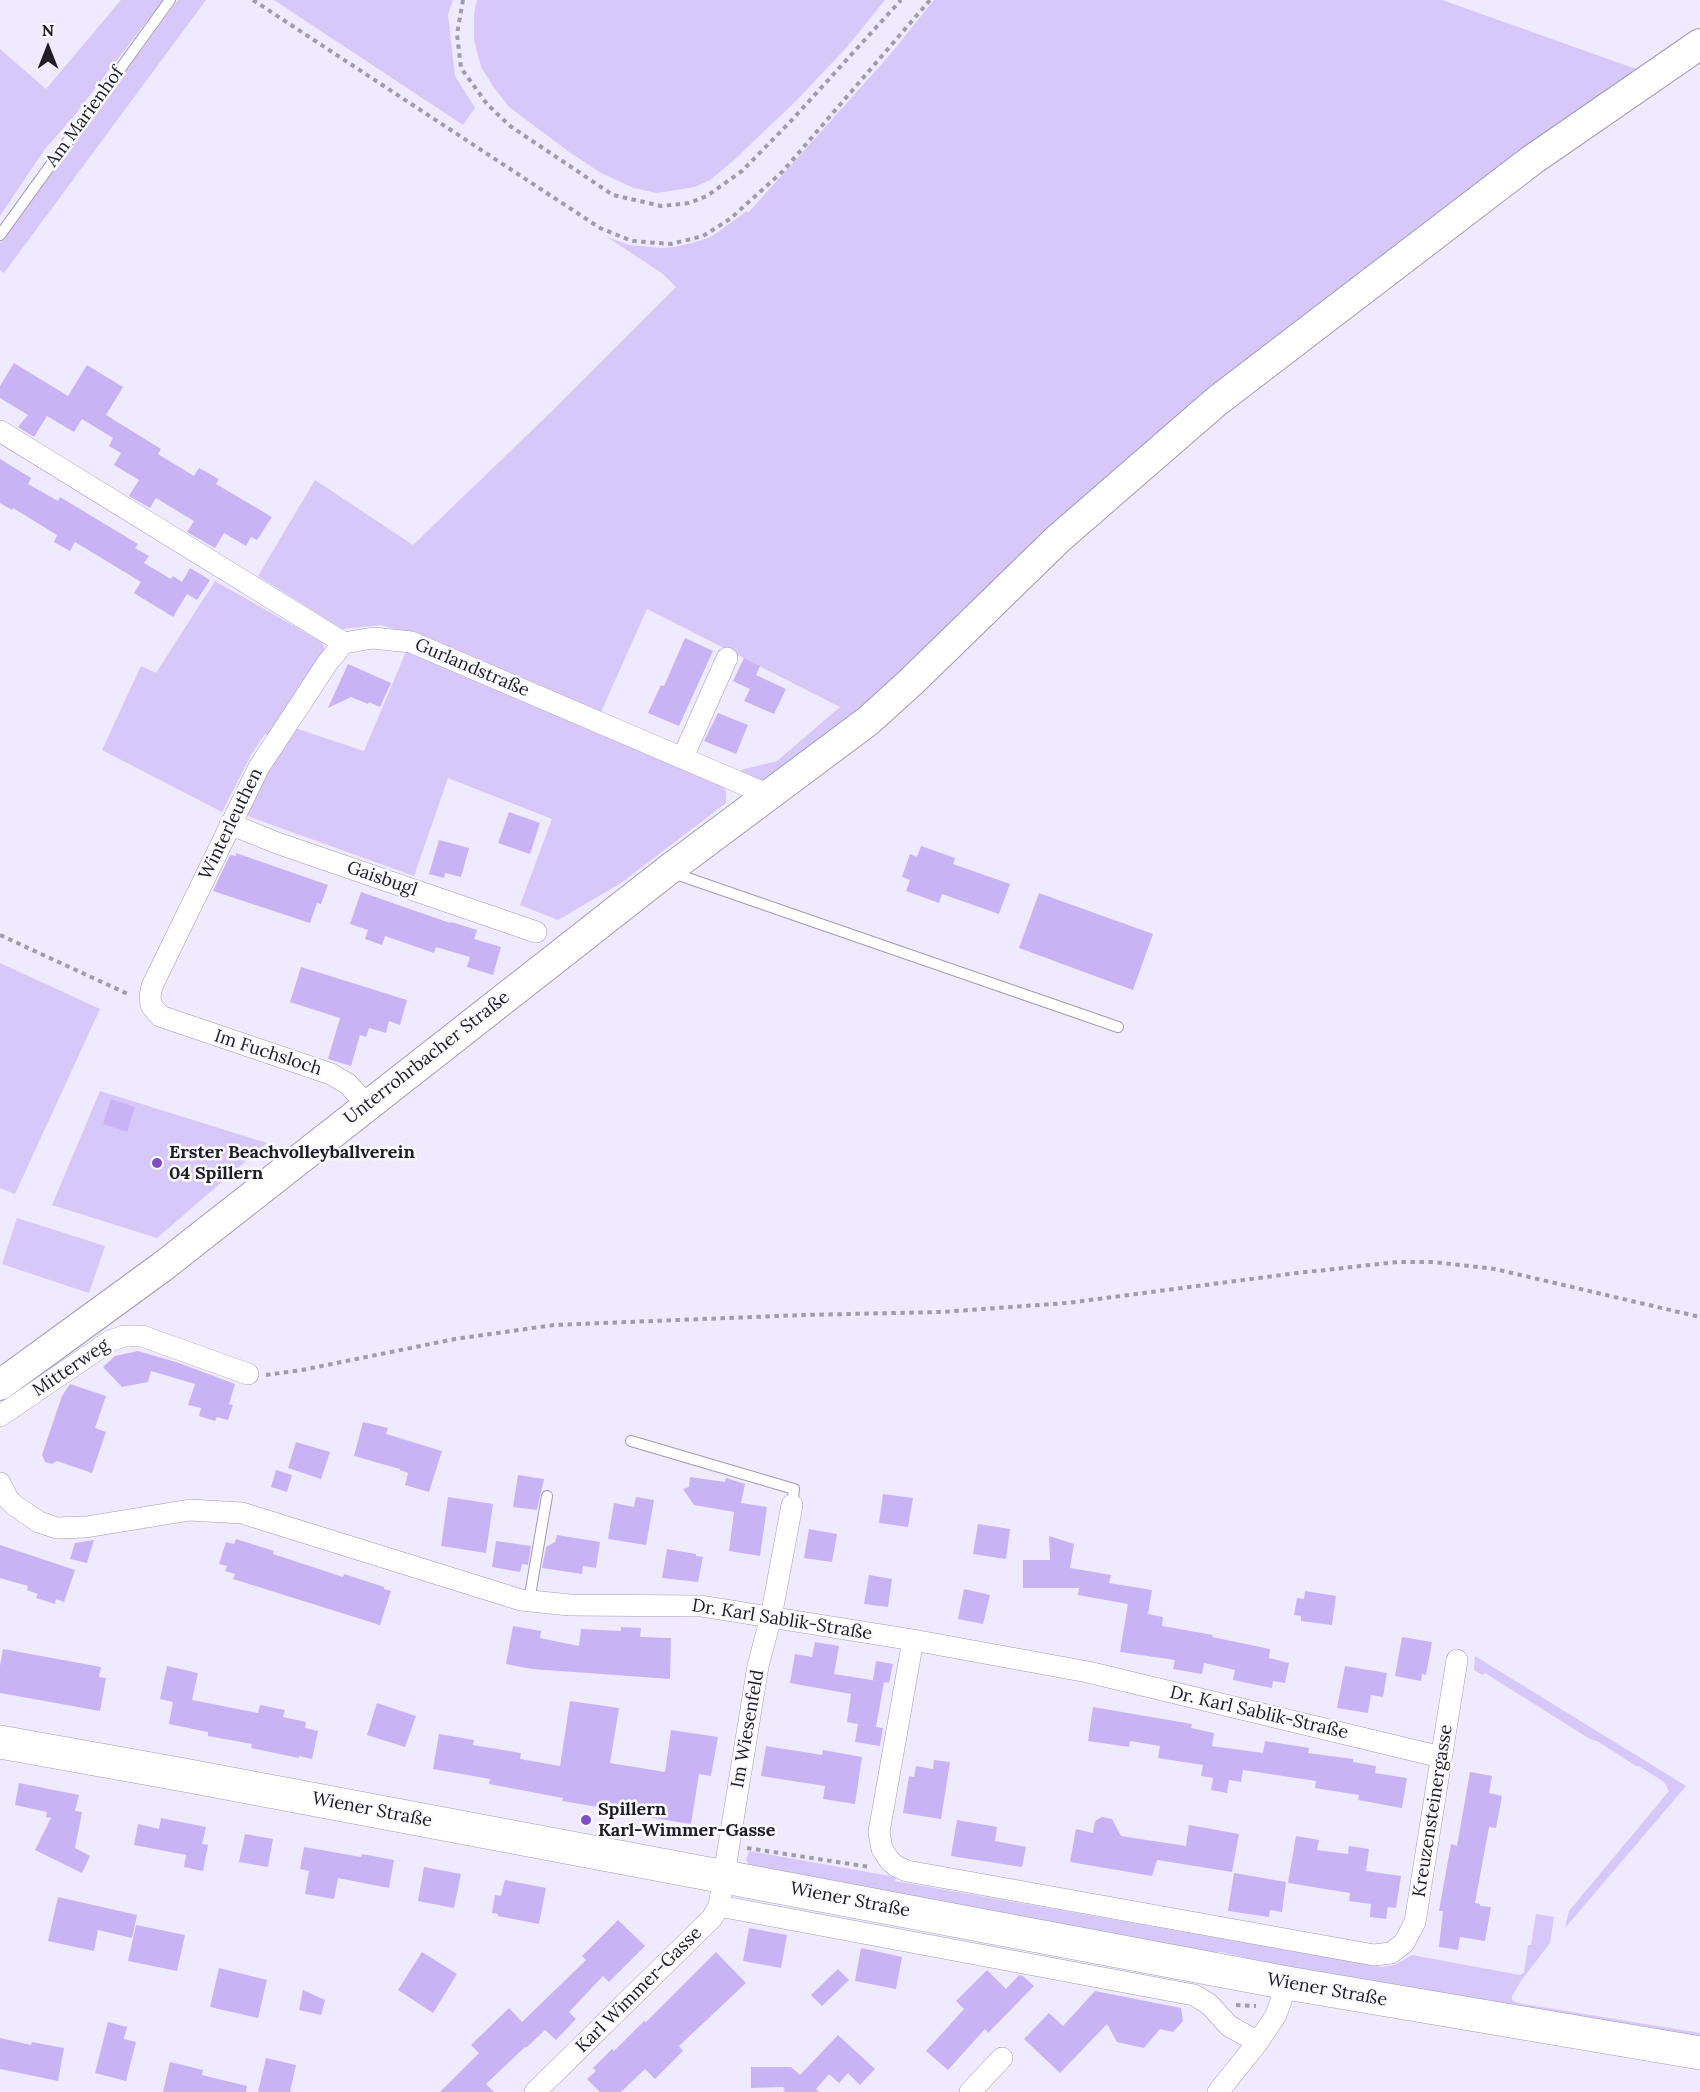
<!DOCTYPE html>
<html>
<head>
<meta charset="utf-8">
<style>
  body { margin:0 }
  #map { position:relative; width:1700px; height:2092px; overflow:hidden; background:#f0eafe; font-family:Lora,serif }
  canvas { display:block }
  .north { position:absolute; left:18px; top:18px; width:60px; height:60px; -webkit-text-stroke:4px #fbfaff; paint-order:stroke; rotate:0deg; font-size:16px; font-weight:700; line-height:24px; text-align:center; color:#1e1c25 }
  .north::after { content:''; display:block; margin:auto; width:21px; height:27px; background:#1e1c25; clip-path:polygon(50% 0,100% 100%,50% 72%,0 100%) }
</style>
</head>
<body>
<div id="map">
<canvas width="1700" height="2092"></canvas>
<div class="north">N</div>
</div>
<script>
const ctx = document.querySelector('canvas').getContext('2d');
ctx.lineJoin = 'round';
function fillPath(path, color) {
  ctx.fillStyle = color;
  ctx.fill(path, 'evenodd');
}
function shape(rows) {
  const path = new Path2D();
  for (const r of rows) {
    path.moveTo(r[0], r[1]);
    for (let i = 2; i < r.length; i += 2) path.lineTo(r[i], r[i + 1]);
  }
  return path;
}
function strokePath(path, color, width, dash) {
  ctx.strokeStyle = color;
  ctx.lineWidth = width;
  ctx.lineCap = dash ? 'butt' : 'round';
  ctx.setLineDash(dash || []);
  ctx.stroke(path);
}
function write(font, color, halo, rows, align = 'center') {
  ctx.font = font + ' Lora,serif';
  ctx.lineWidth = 5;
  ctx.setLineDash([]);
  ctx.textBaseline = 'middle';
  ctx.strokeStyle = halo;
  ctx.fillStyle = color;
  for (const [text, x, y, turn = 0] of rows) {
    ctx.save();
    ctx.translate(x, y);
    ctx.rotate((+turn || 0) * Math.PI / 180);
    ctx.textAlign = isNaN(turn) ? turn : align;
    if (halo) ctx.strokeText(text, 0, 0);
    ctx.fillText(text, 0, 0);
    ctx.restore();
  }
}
fillPath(shape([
  [121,0,163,0,74,116,45,149,0,216,0,49,46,89],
  [178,0,206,0,4,273,0,270,0,243],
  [274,0,453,0,448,15,455,76,475,108,463,125],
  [477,0,885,0,847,47,797,100,733,161,710,180,695,187,657,193,634,188,601,173,568,151,509,107,493,86,481,67,474,40,474,14],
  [934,0,1442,0,1639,70,1700,28,1700,33,1536,147,890,689,773,779,762,781,742,772,741,770,777,761,840,707,647,609,600,714,410,634,381,625,342,629,258,576,315,480,413,545,550,413,676,287,663,274,607,237,629,245,661,248,675,247,692,243,711,237,747,211,748,213,888,57],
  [215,581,322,642,326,652,270,736,265,734,251,755,222,812,102,750,141,666,156,673],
  [412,649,709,779,723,787,726,791,726,803,621,883,558,920,520,905,552,819,448,778,414,876,250,817,243,810,292,727,364,751,405,654],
  [0,963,100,1009,15,1194,0,1188],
  [100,1091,267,1143,157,1238,52,1205],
  [17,1218,105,1246,89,1293,2,1264],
  [1475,1656,1686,1786,1565,1928,1569,1911,1669,1791,1664,1782,1639,1766,1636,1766,1597,1741,1590,1739,1485,1673,1482,1675,1474,1670],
  [749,1851,896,1877,895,1881,1382,1967,1395,1965,1412,1955,1520,1975,1524,1973,1528,1945,1531,1945,1536,1914,1554,1917,1550,1943,1521,1981,1512,1996,1512,2000,1517,2003,1700,2033,1700,2042,1300,1970,1221,1952,1207,1952,772,1871,748,1864,746,1860]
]), '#d6c8f8');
fillPath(shape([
  [14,363,68,396,87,365,123,387,106,415,161,449,158,454,194,476,199,468,219,479,216,484,272,517,257,540,251,537,246,546,224,533,215,548,187,532,194,521,174,509,156,498,150,508,129,496,139,480,114,465,121,453,109,446,113,438,82,419,74,432,47,416,34,437,18,427,28,415,0,398,0,386],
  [0,459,31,478,28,484,58,501,60,497,138,544,135,548,149,556,144,563,171,579,173,576,182,582,190,568,210,580,197,600,187,594,173,617,134,593,141,582,75,542,70,551,54,542,57,535,13,508,12,510,0,503],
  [685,638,713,651,679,726,648,713,661,685,664,686],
  [744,658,760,666,756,675,786,689,774,714,744,701,753,683,750,689,733,681],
  [348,664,391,683,380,707,369,702,368,704,351,697,328,708],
  [718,713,748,725,736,754,704,741],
  [509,812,540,823,530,854,498,843],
  [439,840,469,848,461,877,445,873,444,878,429,874],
  [921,846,955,858,953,864,1010,884,999,914,942,894,939,903,906,891,910,880,902,877,910,854,917,857],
  [236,853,328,885,321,904,317,903,310,923,213,891,230,855,236,856],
  [361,892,450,923,451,922,477,930,474,939,501,947,493,975,467,967,470,957,436,947,434,953,385,936,382,945,365,939,368,930,350,924],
  [1039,893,1153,934,1133,990,1019,948],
  [301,967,407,1000,400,1025,389,1021,386,1033,369,1028,366,1037,360,1035,351,1066,328,1059,340,1018,290,1002],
  [111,1099,135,1107,127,1132,103,1124],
  [138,1351,179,1363,235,1384,229,1404,233,1405,228,1420,217,1417,215,1421,199,1416,201,1408,188,1405,195,1384,151,1371,148,1382,122,1387,103,1367,115,1356],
  [70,1384,106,1396,95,1428,106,1432,92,1473,57,1461,52,1464,45,1462,42,1455,62,1396],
  [363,1422,388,1428,386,1434,442,1451,429,1492,405,1485,408,1473,400,1470,400,1469,354,1456],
  [296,1442,330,1452,321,1479,288,1468],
  [276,1470,292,1475,287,1492,271,1487],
  [518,1475,544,1479,537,1510,513,1507],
  [690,1477,725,1482,726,1478,745,1484,741,1503,767,1507,760,1556,729,1551,734,1512,694,1505,683,1489,689,1487],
  [883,1494,913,1498,908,1527,879,1523],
  [448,1497,493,1504,486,1553,441,1546],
  [636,1497,654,1500,646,1545,608,1539,614,1503,634,1507],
  [978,1524,1010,1529,1006,1559,973,1554],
  [809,1529,837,1534,832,1562,804,1558],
  [557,1535,600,1542,596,1568,583,1566,582,1574,542,1568,546,1547,555,1542],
  [1049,1536,1074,1544,1070,1568,1111,1575,1109,1583,1152,1590,1148,1614,1163,1617,1162,1626,1213,1635,1212,1637,1270,1649,1269,1658,1289,1663,1285,1683,1273,1681,1272,1688,1233,1680,1235,1670,1204,1663,1202,1674,1173,1669,1175,1660,1120,1652,1128,1604,1078,1595,1079,1588,1023,1588,1023,1560,1050,1560],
  [236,1539,274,1551,273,1554,343,1577,344,1574,384,1587,384,1589,391,1591,380,1625,233,1579,235,1574,225,1571,227,1566,219,1564,226,1542,234,1544],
  [94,1540,87,1563,70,1559,75,1543],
  [496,1541,531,1546,528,1565,522,1564,520,1572,492,1567],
  [0,1545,75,1570,64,1602,56,1599,55,1604,36,1598,38,1594,27,1590,28,1586,0,1578],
  [667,1549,696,1554,696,1556,703,1557,698,1582,662,1578],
  [869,1575,892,1579,888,1607,864,1604],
  [964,1589,990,1595,983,1624,958,1619],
  [1305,1591,1336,1596,1332,1625,1301,1621,1301,1616,1294,1615,1297,1598,1304,1599],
  [513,1626,541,1631,540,1638,579,1646,581,1629,621,1631,621,1627,641,1628,640,1637,671,1638,670,1679,532,1669,506,1664],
  [1402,1637,1432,1642,1426,1675,1422,1674,1421,1681,1395,1676],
  [815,1642,839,1646,834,1674,884,1682,876,1727,883,1728,880,1746,855,1742,858,1724,847,1722,851,1694,790,1683,795,1654,812,1657],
  [3,1649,101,1667,99,1677,106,1678,100,1711,0,1693,0,1666],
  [876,1661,893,1664,889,1683,873,1680],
  [167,1666,198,1673,192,1700,258,1713,260,1705,285,1710,283,1717,306,1722,305,1728,318,1731,312,1759,299,1756,299,1758,251,1748,252,1744,208,1736,208,1732,169,1724,173,1702,160,1699],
  [1345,1666,1387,1673,1383,1697,1371,1695,1368,1713,1337,1708],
  [570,1701,619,1708,610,1763,665,1772,671,1730,718,1737,711,1776,699,1774,691,1824,633,1815,634,1807,599,1802,598,1807,562,1801,563,1798,489,1784,490,1779,433,1769,439,1734,474,1740,473,1745,521,1753,520,1759,560,1766],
  [377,1703,416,1716,405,1747,367,1735],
  [1093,1707,1192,1724,1191,1728,1214,1733,1212,1746,1263,1753,1265,1741,1309,1748,1308,1753,1353,1759,1353,1762,1376,1766,1375,1773,1407,1778,1402,1808,1358,1800,1359,1795,1315,1788,1316,1781,1243,1770,1241,1782,1229,1780,1227,1793,1211,1790,1213,1778,1201,1776,1203,1765,1158,1758,1160,1746,1130,1741,1129,1747,1088,1741],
  [766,1746,822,1755,823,1750,862,1757,855,1804,823,1799,825,1786,761,1776],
  [934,1760,950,1762,941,1819,903,1813,909,1776,914,1777,916,1766,933,1769],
  [1470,1772,1492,1776,1489,1793,1502,1796,1496,1828,1489,1827,1475,1903,1480,1904,1480,1906,1491,1907,1485,1941,1460,1937,1458,1950,1439,1947,1443,1911,1439,1911,1451,1844,1457,1846],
  [19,1783,79,1795,75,1811,82,1812,75,1848,90,1856,82,1873,35,1850,51,1818,46,1817,47,1812,15,1805],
  [1102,1817,1112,1819,1121,1836,1186,1846,1189,1825,1239,1834,1232,1872,1157,1860,1152,1876,1070,1862,1076,1829,1093,1833,1095,1821],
  [161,1818,206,1827,202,1844,208,1845,203,1871,184,1867,186,1855,134,1845,138,1824,159,1829],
  [957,1820,997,1827,995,1841,1026,1847,1022,1867,951,1856],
  [245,1834,273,1839,268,1867,239,1862],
  [1296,1836,1319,1840,1317,1850,1348,1854,1349,1846,1369,1849,1366,1871,1401,1876,1396,1908,1388,1907,1386,1919,1370,1917,1371,1904,1349,1901,1350,1893,1288,1883],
  [304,1847,361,1857,362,1854,394,1860,389,1888,338,1878,334,1899,305,1894,309,1871,300,1869],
  [424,1867,461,1874,454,1908,418,1901],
  [1234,1873,1286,1882,1282,1912,1270,1910,1269,1917,1228,1911],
  [505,1880,546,1888,539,1924,498,1916,498,1914,492,1913,495,1895,501,1896],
  [58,1897,137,1915,132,1938,98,1930,94,1951,48,1941],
  [618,1920,645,1946,609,1982,603,1976,569,2012,576,2019,556,2040,545,2030,526,2048,525,2047,486,2084,494,2092,440,2092,479,2053,471,2045,509,2008,522,2022,586,1960,582,1956],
  [136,1925,185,1935,177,1971,128,1961],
  [749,1928,787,1935,781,1968,743,1961],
  [861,1948,902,1957,896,1989,855,1981],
  [422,1952,457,1974,433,2013,398,1990],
  [716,1952,746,1983,679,2046,683,2051,655,2079,645,2069,621,2092,600,2092,587,2079,596,2071,593,2068,612,2049,614,2051,644,2021,646,2022],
  [219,1968,267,1980,258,2018,210,2007],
  [838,1969,849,1980,822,2006,811,1995],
  [987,1970,1006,1989,1019,1975,1023,1976,1034,1986,988,2033,985,2029,948,2070,926,2051,964,2009,956,2001],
  [303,1990,325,2000,321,2015,299,2010],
  [1095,1991,1181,2008,1183,2021,1173,2032,1160,2029,1144,2048,1117,2042,1107,2024,1060,2073,1024,2039,1049,2013,1063,2026],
  [108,2022,127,2027,124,2039,136,2042,126,2081,95,2073],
  [838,2035,875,2069,860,2085,848,2073,839,2083,829,2074,816,2089,819,2092,783,2092,785,2090,783,2087,751,2088,751,2067,791,2067,800,2075],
  [0,2038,31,2045,32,2042,64,2048,58,2081,0,2069],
  [266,2058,296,2065,290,2092,258,2092],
  [170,2062,203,2070,202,2075,247,2086,246,2092,163,2092]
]), '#c8b4f5');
const service = shape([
  [0,235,170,0],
  [673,873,1118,1027],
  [631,1441,794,1489,792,1505],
  [529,1601,547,1496]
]);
const minor = shape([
  [0,431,344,643],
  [683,757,727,658],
  [230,824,277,843,536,932],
  [367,1105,348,1084,331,1074,160,1016,151,1005,150,996,152,986,259,767,328,662,344,643,373,638,411,642,769,795],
  [0,1416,110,1341,124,1336,142,1336,248,1374],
  [0,1483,8,1499,14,1505,39,1522,57,1528,86,1527,190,1510,242,1513,521,1600,570,1605,701,1606,913,1640,1088,1672,1441,1757],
  [913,1640,879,1832,882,1849,890,1861,896,1866,907,1871,1374,1955,1391,1953,1404,1943,1415,1922,1457,1660],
  [719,1906,1194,1995,1209,2004,1229,2026,1258,2042],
  [535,2092,712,1918,719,1906,758,1666,771,1617,792,1505],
  [970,2092,1002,2058],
  [1218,2092,1258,2042,1276,2015,1287,1983]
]);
const secondary = shape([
  [0,1385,162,1267,667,871,868,721,911,682,1058,539,1217,401,1532,160,1700,44]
]);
const primary = shape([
  [0,1742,184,1775,1287,1983,1700,2053]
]);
strokePath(service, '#a19bb2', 12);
strokePath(minor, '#a19bb2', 22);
strokePath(secondary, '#a19bb2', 32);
strokePath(primary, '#a19bb2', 34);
strokePath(shape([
  [253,0,600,228,632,241,671,244,703,236,730,219,783,171,930,0],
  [463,0,457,34,461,68,487,104,510,126,613,195,661,206,689,203,707,196,742,171,791,121,901,0],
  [0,935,130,995],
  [266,1375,302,1370,455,1339,554,1325,802,1315,941,1312,1067,1303,1297,1273,1398,1262,1432,1262,1495,1269,1700,1317],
  [747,1848,870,1867],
  [1236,2005,1256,2006]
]), '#a19cac', 4, [4.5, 4.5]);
strokePath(service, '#fff', 10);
strokePath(minor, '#fff', 21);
strokePath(secondary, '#fff', 30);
strokePath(primary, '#fff', 33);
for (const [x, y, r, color] of [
  [157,1163,6,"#7f4fc7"],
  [586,1820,6,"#7f4fc7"]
]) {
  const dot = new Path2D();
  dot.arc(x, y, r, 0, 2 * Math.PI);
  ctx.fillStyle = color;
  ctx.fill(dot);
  strokePath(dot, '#fbfaff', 2);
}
write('18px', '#1e1c25', '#fbfaff', [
  ["Am Marienhof",85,117,-54],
  ["Gurlandstraße",472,668,23],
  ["Winterleuthen",231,824,-64],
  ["Gaisbugl",382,879,19],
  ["Im Fuchsloch",268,1053,18],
  ["Unterrohrbacher Straße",427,1058,-38],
  ["Mitterweg",71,1368,-34],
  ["Dr. Karl Sablik-Straße",782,1620,9],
  ["Dr. Karl Sablik-Straße",1259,1713,13],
  ["Im Wiesenfeld",748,1729,-80],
  ["Wiener Straße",372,1810,11],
  ["Kreuzensteinergasse",1433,1811,-81],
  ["Wiener Straße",850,1900,11],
  ["Karl Wimmer-Gasse",639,1990,-45],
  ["Wiener Straße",1327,1990,10]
]);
write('bold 18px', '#1e1c25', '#fbfaff', [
  ["Erster Beachvolleyballverein",169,1153],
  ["04 Spillern",169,1174],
  ["Spillern",598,1810],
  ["Karl-Wimmer-Gasse",598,1831]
], 'left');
</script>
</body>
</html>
